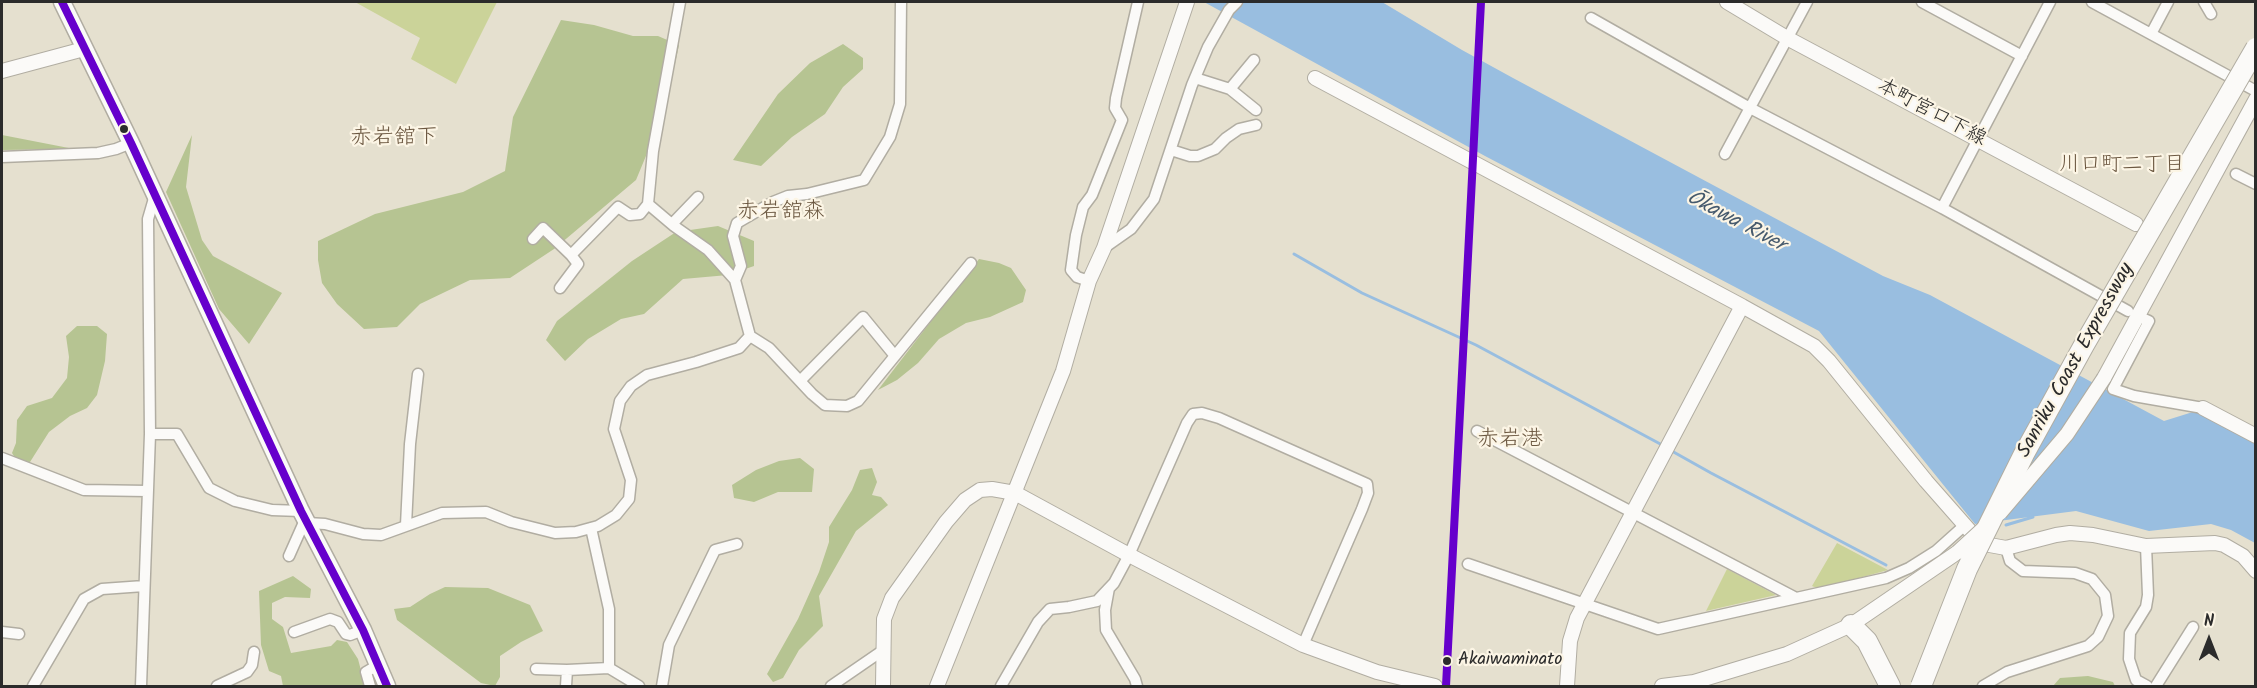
<!DOCTYPE html>
<html>
<head>
<meta charset="utf-8">
<style>
  body { margin:0 }
  #map { position:relative; width:2257px; height:688px; overflow:hidden; background:#e5e0cf; font-family:Kalam,sans-serif }
  canvas { display:block }
  .frame { position:absolute; inset:0; border:3px solid #2b2b2b; pointer-events:none }
  .north { position:absolute; left:2179px; top:610px; width:60px; height:60px; -webkit-text-stroke:4px #fcf5e5; paint-order:stroke; rotate:0deg; font-size:16px; font-weight:700; line-height:24px; text-align:center; color:#2b2b2b }
  .north::after { content:''; display:block; margin:auto; width:21px; height:27px; background:#2b2b2b; clip-path:polygon(50% 0,100% 100%,50% 72%,0 100%) }
</style>
</head>
<body>
<div id="map">
<canvas width="2257" height="688"></canvas>
<div class="frame"></div>
<div class="north">N</div>
</div>
<script>
const ctx = document.querySelector('canvas').getContext('2d');
ctx.lineJoin = 'round';
function fillPath(path, color) {
  ctx.fillStyle = color;
  ctx.fill(path, 'evenodd');
}
function shape(rows) {
  const path = new Path2D();
  for (const r of rows) {
    path.moveTo(r[0], r[1]);
    for (let i = 2; i < r.length; i += 2) path.lineTo(r[i], r[i + 1]);
  }
  return path;
}
function strokePath(path, color, width, dash) {
  ctx.strokeStyle = color;
  ctx.lineWidth = width;
  ctx.lineCap = dash ? 'butt' : 'round';
  ctx.setLineDash(dash || []);
  ctx.stroke(path);
}
function write(font, color, halo, rows, align = 'center') {
  ctx.font = font + ' Kalam,"Klee One",sans-serif';
  ctx.lineWidth = 4.5;
  ctx.setLineDash([]);
  ctx.textBaseline = 'middle';
  ctx.strokeStyle = halo;
  ctx.fillStyle = color;
  for (const [text, x, y, turn = 0] of rows) {
    ctx.save();
    ctx.translate(x, y);
    ctx.rotate((+turn || 0) * Math.PI / 180);
    ctx.textAlign = isNaN(turn) ? turn : align;
    if (halo) ctx.strokeText(text, 0, 0);
    ctx.fillText(text, 0, 0);
    ctx.restore();
  }
}
fillPath(shape([
  [355,2,497,2,456,84,411,59,420,38],
  [1837,543,1888,570,1819,589,1812,586],
  [1727,569,1776,595,1706,611]
]), '#cbd399');
fillPath(shape([
  [561,20,594,25,633,36,658,36,679,45,665,110,636,180,554,249,510,278,470,280,420,304,397,327,364,329,337,304,322,283,318,260,318,241,375,214,463,192,505,171,513,117],
  [843,44,863,58,863,69,843,87,825,114,792,137,761,166,733,160,778,94,810,63],
  [2,135,74,149,2,150],
  [192,135,186,187,202,240,213,256,282,293,249,344,219,309,166,192],
  [718,226,754,241,754,266,728,275,683,279,644,314,621,319,588,339,565,361,546,340,557,321,632,261,676,232],
  [979,259,999,263,1011,268,1026,290,1023,302,990,317,966,323,939,339,918,363,897,380,878,390],
  [77,326,97,326,107,334,105,361,97,395,87,408,70,416,49,432,30,462,17,461,12,453,16,443,17,420,27,406,52,398,67,378,69,357,66,336],
  [800,458,814,469,812,492,778,492,754,502,734,498,732,485,756,470,779,461],
  [872,468,877,482,872,495,881,497,888,505,856,531,819,596,823,626,799,650,783,678,773,682,767,674,798,619,819,572,829,542,829,527,852,490,860,470],
  [293,576,311,589,310,598,285,597,272,603,272,619,283,627,291,653,331,646,337,640,347,642,358,659,365,686,283,686,281,676,269,671,261,645,259,591],
  [445,587,488,588,530,605,543,631,521,642,500,656,500,677,495,686,481,683,397,620,394,609,410,607,430,594],
  [2088,676,2113,682,2115,686,2053,686,2060,678]
]), '#b6c492');
fillPath(shape([
  [1204,2,1382,2,1462,50,1513,78,1883,276,1930,295,2164,421,2196,411,2255,444,2255,543,2231,530,2211,524,2149,531,2076,511,1975,524,1819,331,1485,156]
]), '#99bee0');
strokePath(shape([
  [1294,254,1362,293,1476,345,1664,446],
  [1670,450,1711,473,1886,565],
  [2006,525,2033,517]
]), '#99bee0', 3);
const minor = shape([
  [1922,2,2022,56],
  [2092,2,2256,91],
  [2204,2,2211,14],
  [1591,18,1750,108,1942,208,2128,311],
  [2151,34,2168,2],
  [1195,78,1230,89,1256,110],
  [1230,89,1254,60],
  [1171,150,1190,156,1198,156,1215,149,1226,138,1239,129,1256,125],
  [1725,154,1807,2],
  [2,157,98,153,116,149,131,143],
  [2236,174,2256,184],
  [648,204,653,151,680,2],
  [1942,208,2050,2],
  [672,224,698,197],
  [533,239,543,228,571,255,618,207,630,215,640,214,648,204,674,226,708,250,735,280],
  [1104,248,1131,229,1154,199,1192,85,1208,47,1229,10,1237,2],
  [1089,281,1077,277,1071,270,1076,235,1083,207,1092,195,1122,120,1115,108,1116,98,1138,2],
  [560,288,578,264,571,255],
  [2142,318,2149,321,2113,389,2134,396,2203,408],
  [750,336,735,280,741,266,733,236,737,223,773,202,788,196,807,194,864,180,890,137,900,104,901,2],
  [800,381,863,317,895,356],
  [1477,431,1796,598],
  [150,434,177,434,209,488,235,501,272,510,301,511],
  [2,458,84,490,147,491],
  [307,523,325,524,363,534,381,535,442,513,486,512,511,522,555,533,576,532,598,526,616,515,629,499,631,480,614,429,620,401,631,386,647,375,696,362,739,348,750,336,769,348,812,394,825,405,847,406,858,401,971,263],
  [406,525,410,444,418,374],
  [591,528,609,609,609,668],
  [2146,546,2148,595,2146,607,2130,633,2129,659,2136,680,2147,686],
  [289,556,305,520],
  [1468,564,1658,629,1886,578,1909,568,1936,551,1965,525],
  [1109,588,1105,610,1106,630,1135,679,1137,686],
  [2,632,19,634],
  [294,632,330,619,338,622,346,634,350,635,363,630],
  [536,669,567,670,609,668,639,686],
  [33,686,84,599,102,589,144,586],
  [141,686,150,434,148,219,155,195],
  [217,686,247,672,252,665,254,652],
  [370,686,366,672,378,665],
  [566,686,567,670],
  [662,686,669,645,715,550,737,544],
  [831,686,882,651],
  [1001,686,1038,622,1050,609,1069,607,1097,601,1114,583,1129,555,1187,423,1193,414,1202,413,1219,418,1367,484,1368,493,1362,509,1303,645],
  [1983,686,2007,672,2088,646,2098,637,2108,616,2105,595,2092,579,2075,573,2023,571,2010,561,2006,548],
  [2156,686,2193,627]
]);
const tertiary = shape([
  [1727,2,1787,38,2136,224],
  [2,71,84,49],
  [1315,78,1742,306],
  [2104,378,2256,99],
  [2203,408,2256,436],
  [883,686,884,619,892,598,946,522,965,500,980,490,992,489,1015,493,1129,555,1303,645,1377,672,1435,686],
  [937,686,1063,371,1089,281,1104,248,1187,2],
  [1567,686,1570,641,1577,618,1742,306,1814,346,1829,361,1926,481,1977,539,1984,544,2006,548,2056,535,2070,533,2093,535,2146,546,2215,543,2224,545,2243,556,2256,571],
  [1662,686,1694,682,1787,654,1851,625,1958,552]
]);
const primary = shape([
  [62,2,131,143,301,511,363,630,387,686]
]);
const motorway = shape([
  [1851,625,1867,641,1890,686]
]);
strokePath(minor, '#b1ada2', 13);
strokePath(tertiary, '#b1ada2', 16);
strokePath(primary, '#b1ada2', 19);
strokePath(motorway, '#b1ada2', 22);
strokePath(minor, '#fbfaf8', 10);
strokePath(tertiary, '#fbfaf8', 14);
strokePath(primary, '#fbfaf8', 16);
strokePath(motorway, '#fbfaf8', 20);
const tertiaryBridge = shape([
  [2000,513,2067,434,2104,378],
  [1958,552,1983,529]
]);
const motorwayBridge = shape([
  [1921,686,1967,569,2024,454,2084,345,2256,48]
]);
strokePath(tertiaryBridge, '#b1ada2', 16, []);
strokePath(motorwayBridge, '#b1ada2', 22, []);
strokePath(tertiaryBridge, '#fbfaf8', 14);
strokePath(motorwayBridge, '#fbfaf8', 20);
strokePath(shape([
  [62,2,131,143,301,511,363,630,387,686],
  [1446,686,1481,2]
]), '#60c', 8);
for (const [x, y, r, color] of [
  [124,129,5,"#2b2b2b"],
  [1447,661,5,"#2b2b2b"]
]) {
  const dot = new Path2D();
  dot.arc(x, y, r, 0, 2 * Math.PI);
  ctx.fillStyle = color;
  ctx.fill(dot);
  strokePath(dot, '#fcf5e5', 2);
}
write('18px', '#2b2b2b', '#fcf5e5', [
  ["Akaiwaminato",1458,661]
], 'left');
write('20px', '#2b2b2b', '#fcf5e5', [
  ["本町宮口下線",1931,114,28],
  ["Sanriku Coast Expressway",2077,361,-61]
]);
write('21px', '#6b5740', '#fcf5e5', [
  ["川口町二丁目",2122,166]
]);
write('italic 21px', '#465a6d', '#fcf5e5', [
  ["Ōkawa River",1735,223,28]
]);
write('22px', '#6b5740', '#fcf5e5', [
  ["赤岩舘下",394,139],
  ["赤岩舘森",781,213],
  ["赤岩港",1510,441]
]);
</script>
</body>
</html>
